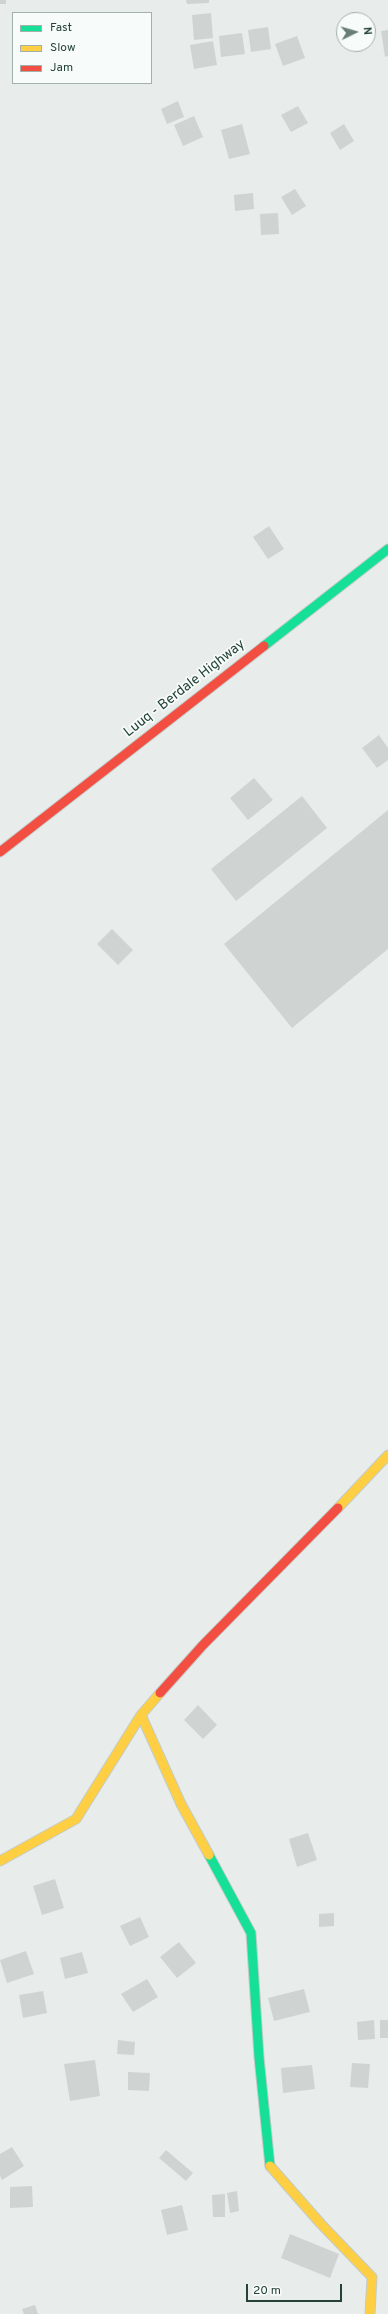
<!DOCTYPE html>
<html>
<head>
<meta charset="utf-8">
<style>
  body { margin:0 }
  #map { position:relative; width:388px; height:2314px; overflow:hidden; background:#e8edeb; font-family:Overpass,sans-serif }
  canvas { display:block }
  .legend { position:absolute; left:12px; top:12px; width:140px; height:72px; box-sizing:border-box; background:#f7fbf9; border:1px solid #a3b1ad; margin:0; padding:5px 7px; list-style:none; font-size:12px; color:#24423a }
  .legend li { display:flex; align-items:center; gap:8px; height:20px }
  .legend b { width:20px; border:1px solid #a3b1ad }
  .north { position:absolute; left:336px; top:12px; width:40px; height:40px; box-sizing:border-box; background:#f7fbf9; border:1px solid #a3b1ad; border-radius:50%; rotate:85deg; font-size:11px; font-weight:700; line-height:16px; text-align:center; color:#24423a }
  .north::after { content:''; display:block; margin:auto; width:14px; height:18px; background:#697e78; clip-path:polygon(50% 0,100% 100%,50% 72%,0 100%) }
  .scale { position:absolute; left:246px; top:2284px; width:96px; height:18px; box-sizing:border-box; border:2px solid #24423a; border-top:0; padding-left:5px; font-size:12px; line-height:14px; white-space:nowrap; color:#24423a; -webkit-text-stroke:3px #f7fbf9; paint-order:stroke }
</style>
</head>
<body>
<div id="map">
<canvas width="388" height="2314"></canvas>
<ul class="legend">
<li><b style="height:5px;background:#16e098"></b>Fast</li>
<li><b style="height:5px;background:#ffcf43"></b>Slow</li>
<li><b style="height:5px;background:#f24e42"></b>Jam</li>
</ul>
<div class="north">N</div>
<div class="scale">20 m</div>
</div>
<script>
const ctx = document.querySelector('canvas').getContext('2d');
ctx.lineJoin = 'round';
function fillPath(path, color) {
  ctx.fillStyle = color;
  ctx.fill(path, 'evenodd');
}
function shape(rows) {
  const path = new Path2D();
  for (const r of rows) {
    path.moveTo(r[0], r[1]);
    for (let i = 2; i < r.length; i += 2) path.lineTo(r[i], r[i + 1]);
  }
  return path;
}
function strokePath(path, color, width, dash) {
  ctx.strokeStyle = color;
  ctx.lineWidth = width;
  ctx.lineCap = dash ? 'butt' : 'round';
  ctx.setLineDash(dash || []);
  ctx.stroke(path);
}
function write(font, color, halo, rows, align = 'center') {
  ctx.font = font + ' Overpass,sans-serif';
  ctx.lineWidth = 3.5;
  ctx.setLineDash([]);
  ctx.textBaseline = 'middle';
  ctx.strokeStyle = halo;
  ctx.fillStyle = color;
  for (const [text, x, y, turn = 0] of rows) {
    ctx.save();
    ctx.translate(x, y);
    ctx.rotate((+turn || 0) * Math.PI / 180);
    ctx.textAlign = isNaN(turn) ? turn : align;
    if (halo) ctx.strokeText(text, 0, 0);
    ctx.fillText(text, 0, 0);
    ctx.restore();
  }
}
fillPath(shape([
  [0,0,6,0,6,4,0,4],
  [186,0,209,0,209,3,187,4],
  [211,13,213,38,194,40,192,15],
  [268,27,271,49,251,52,248,30],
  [388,30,388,56,385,57,381,31],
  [242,33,245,54,221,57,219,36],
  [297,36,305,58,283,66,275,44],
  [213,41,217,65,194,69,190,45],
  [178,101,184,117,167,124,161,109],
  [298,106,308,123,291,132,281,115],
  [194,116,203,137,183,146,174,125],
  [242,124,250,154,229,159,221,130],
  [344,124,354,141,340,150,330,133],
  [295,189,306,206,292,215,281,197],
  [253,193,254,209,235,211,234,195],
  [278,213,279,234,261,235,260,214],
  [269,526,284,549,268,559,253,537],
  [379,735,388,748,388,760,377,768,362,748],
  [254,778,273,800,248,820,230,798],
  [302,796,327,828,236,901,211,869],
  [388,810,388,949,292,1028,224,944],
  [112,929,133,950,118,965,97,944],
  [198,1705,217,1725,203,1739,184,1720],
  [308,1833,317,1860,297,1867,289,1839],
  [55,1879,64,1908,42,1915,33,1886],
  [334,1913,334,1926,319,1927,319,1914],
  [140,1917,149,1937,130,1946,120,1926],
  [179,1942,196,1963,177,1978,160,1957],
  [26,1951,34,1974,7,1983,0,1960],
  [82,1952,88,1973,65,1979,60,1958],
  [147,1979,158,1997,133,2012,121,1994],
  [304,1989,310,2012,274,2021,268,1998],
  [43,1991,47,2013,23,2018,19,1995],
  [374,2020,375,2039,358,2040,357,2022],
  [380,2020,388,2020,388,2038,380,2038],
  [118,2040,135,2042,134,2055,117,2054],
  [95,2060,100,2096,70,2101,64,2064],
  [352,2063,370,2064,368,2088,350,2087],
  [312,2065,315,2089,283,2093,281,2068],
  [128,2072,150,2073,149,2091,128,2090],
  [12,2147,24,2166,2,2180,0,2176,0,2154],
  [166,2150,193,2173,186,2181,159,2158],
  [32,2186,33,2207,10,2208,10,2187],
  [237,2191,239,2211,230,2213,227,2193],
  [225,2194,225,2217,213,2217,212,2195],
  [182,2205,188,2230,167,2235,161,2210],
  [290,2234,339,2254,330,2278,281,2258],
  [35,2305,38,2314,24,2314,22,2309]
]), '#cfd4d2');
const fast = shape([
  [264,646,388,549],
  [209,1855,251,1933,259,2057,270,2166]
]);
const slow = shape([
  [338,1508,388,1455],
  [141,1715,181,1804,209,1855],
  [0,1861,76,1819,141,1715,160,1693],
  [270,2166,321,2224,372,2277,370,2314]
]);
const jam = shape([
  [0,852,264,646],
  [160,1693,203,1645,338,1508]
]);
strokePath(fast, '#c3cbc8', 11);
strokePath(slow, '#c3cbc8', 11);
strokePath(jam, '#c3cbc8', 11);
strokePath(fast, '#16e098', 9);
strokePath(slow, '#ffcf43', 9);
strokePath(jam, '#f24e42', 9);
write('14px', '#24423a', '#f7fbf9', [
  ["Luuq - Berdale Highway",185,689,-38]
]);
</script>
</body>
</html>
